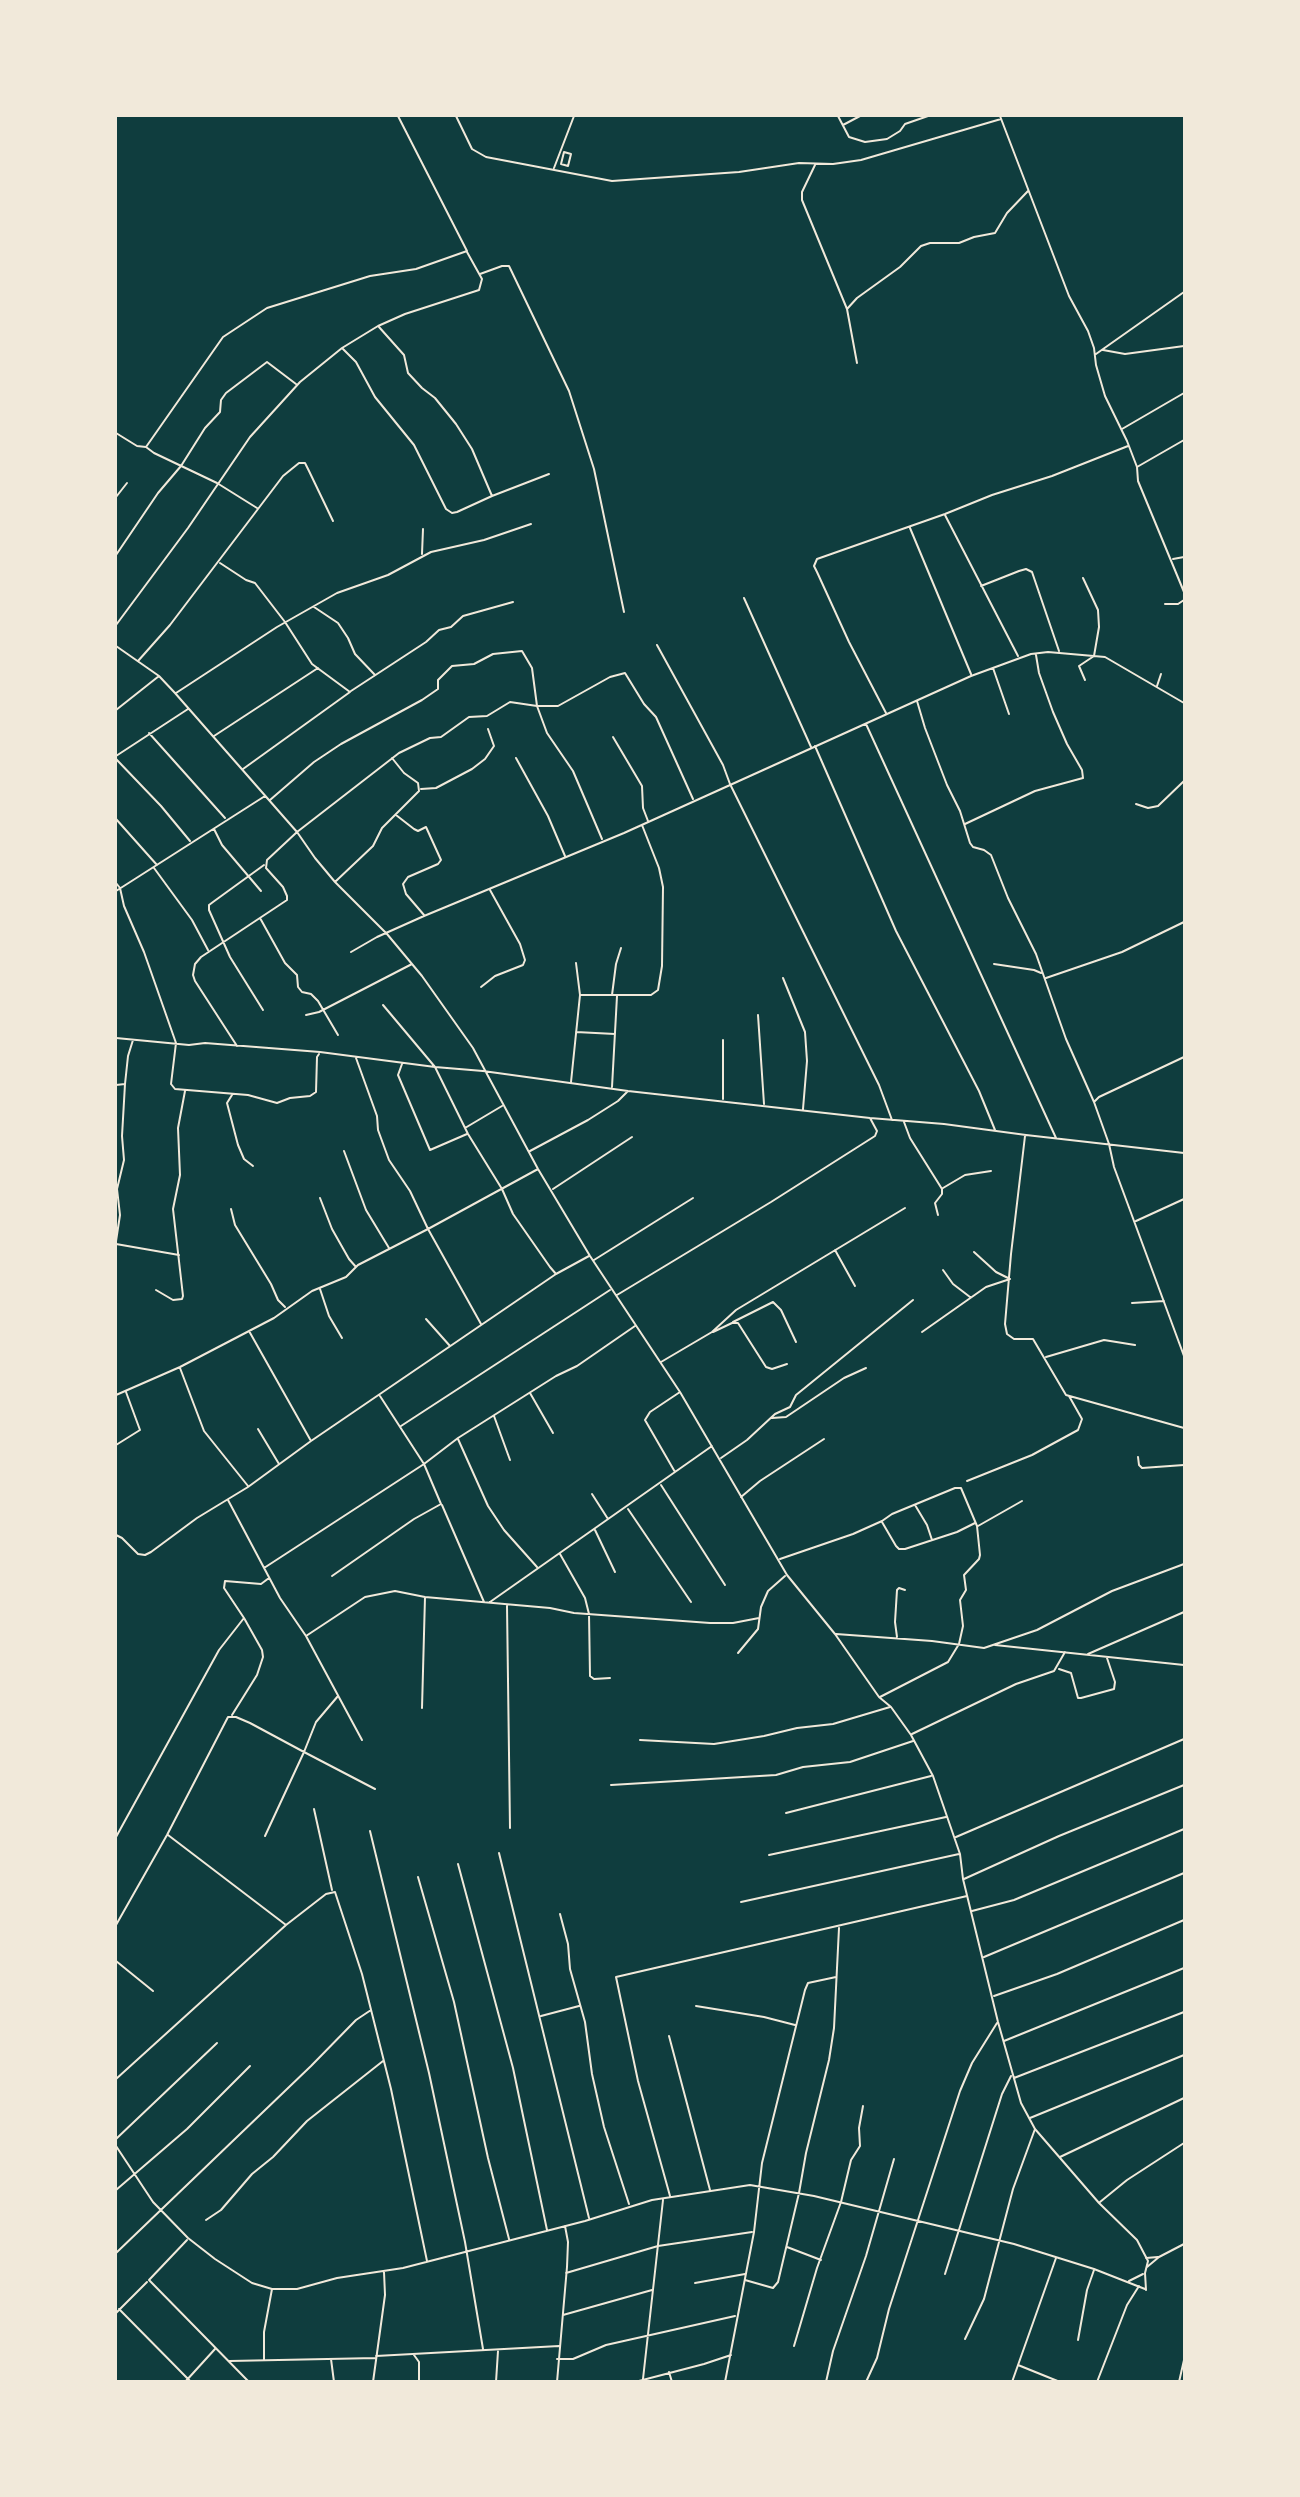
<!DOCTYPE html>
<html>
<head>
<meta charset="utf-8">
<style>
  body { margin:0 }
  #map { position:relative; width:1300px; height:2497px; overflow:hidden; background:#0f3d3e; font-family:"Public Sans",sans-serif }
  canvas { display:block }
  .frame { position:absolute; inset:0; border:117px solid #f1e9da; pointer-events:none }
</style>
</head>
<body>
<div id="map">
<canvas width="1300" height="2497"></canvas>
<div class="frame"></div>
</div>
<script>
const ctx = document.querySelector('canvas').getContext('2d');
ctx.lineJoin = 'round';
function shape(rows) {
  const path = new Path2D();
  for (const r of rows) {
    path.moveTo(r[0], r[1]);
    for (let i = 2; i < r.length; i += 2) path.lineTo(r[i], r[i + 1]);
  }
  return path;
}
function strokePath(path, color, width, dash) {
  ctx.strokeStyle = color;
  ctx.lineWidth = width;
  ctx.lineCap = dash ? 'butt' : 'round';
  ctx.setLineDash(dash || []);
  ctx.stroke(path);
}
strokePath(shape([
  [456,116,472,149,486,157,612,181,739,172,799,163,833,164,861,160,1001,119],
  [838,116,849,137,865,142,887,139,900,131,905,124,928,116],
  [1000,116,1069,296,1088,331,1094,348,1096,365,1105,396,1127,441,1137,467,1138,481,1184,592],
  [843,125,860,116],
  [564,152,571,154,568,166,561,164,564,152],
  [815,165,802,192,802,200,847,309,857,363],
  [554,168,574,116],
  [480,274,502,266,509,266,569,391,594,469,624,612],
  [847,309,857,298,900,267,921,246,930,243,959,243,974,237,995,233,1007,213,1028,191],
  [379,327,404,355,408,373,422,388,435,398,456,424,472,449,492,496,549,474],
  [343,349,356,362,375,397,414,445,446,509,452,513,457,512,492,496],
  [1103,350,1125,354,1184,346],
  [1096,354,1184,292],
  [1122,429,1184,393],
  [116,433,137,446,146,447,223,337,267,308,370,276,416,269,467,251,398,116],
  [146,447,154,453,217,483,257,508],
  [1137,467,1184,440],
  [116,497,127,483],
  [945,515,1018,656],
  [910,528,971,674],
  [422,554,423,529],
  [116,555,158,493,181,466,205,428,220,412,221,400,226,393,267,362,296,384],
  [1173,559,1184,557],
  [220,563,246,580,255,583,285,622,312,664,350,692,243,769],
  [1083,578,1098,610,1099,627,1094,656,1079,666,1085,680],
  [981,586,1019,571,1026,569,1032,572,1059,651],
  [744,598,811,747],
  [1165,604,1178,604,1184,600],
  [314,607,338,623,348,638,355,654,375,675],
  [116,625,188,528,250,437,300,382,342,348,378,326,405,314,479,290,482,279,467,252],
  [657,645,723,765,730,784,879,1085,892,1120],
  [116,646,159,676,175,693,297,832,315,858,335,882,387,934,422,976,473,1048,538,1169,590,1256,680,1392,787,1575,835,1634,879,1697,891,1707,911,1735,933,1776,960,1854,963,1879,998,2022,1021,2103,1035,2129,1099,2203,1137,2240,1148,2261,1145,2273,1146,2290],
  [138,661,170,625,283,476,299,463,305,463,309,471,333,521],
  [993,668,1009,714],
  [1157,686,1161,674],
  [351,691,426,642,439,630,451,627,463,616,513,602],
  [176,693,277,627,337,593,388,575,431,552,484,540,531,524],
  [917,701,925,728,947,785,960,811,970,843,973,847,984,850,991,855,1008,898,1036,954,1066,1039,1094,1102],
  [116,710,159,676],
  [886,713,849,642,817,572,814,566,817,559,945,514,992,495,1052,476,1128,446],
  [866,724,1056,1138],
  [149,733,225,818],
  [214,736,318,668],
  [613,737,642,786,643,808,648,821],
  [815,746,896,931,979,1091,995,1130],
  [116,756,188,709],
  [516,758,548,816,565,856],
  [116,759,161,806,190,841],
  [421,789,436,788,472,769,485,759,494,746,488,729],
  [270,800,314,762,341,744,422,700,438,689,438,680,452,666,474,664,493,654,522,651,532,668,537,706,558,706,610,677,625,673,644,704,656,717,693,799],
  [1136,804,1148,808,1158,806,1184,781],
  [396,815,414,829,418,831,426,827,441,860,438,864,408,877,403,884,406,894,424,915],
  [116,819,157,865],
  [965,824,1035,791,1083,778,1082,770,1067,744,1053,712,1039,673,1036,655],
  [214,829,222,845,261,891],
  [154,868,192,920,208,950],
  [336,881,373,846,382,828,419,791,418,783,404,773,392,758],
  [116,883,120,888,124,906,144,952,176,1043,171,1084,175,1089,248,1095,277,1103,290,1098,310,1096,316,1092,317,1057,319,1054],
  [116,891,265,796],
  [260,918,285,963,297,975,298,987,302,992,311,994,318,1001,338,1035],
  [351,952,377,937,424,916,624,833,971,676,1031,654,1048,652,1105,657,1184,703],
  [994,964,1034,970,1041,973],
  [783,978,805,1032,807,1061,803,1109],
  [1046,978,1122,952,1184,922],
  [481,987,495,976,523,965,525,960,520,944,490,890],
  [580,995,651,995,658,990,662,966,663,887,659,868,642,825],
  [612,995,616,964,621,948],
  [383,1005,435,1067,468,1134,502,1189,513,1214,550,1267,556,1274,589,1256],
  [263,1010,230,957,209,910,209,905,213,902,264,865],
  [306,1015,319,1012,412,964],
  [758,1015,764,1104],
  [576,1032,615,1034],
  [116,1038,189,1045,205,1043,320,1052,435,1067,483,1071,628,1091,870,1118,944,1124,1026,1135,1184,1153],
  [723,1040,723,1099],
  [237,1046,195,981,193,975,195,964,201,957,287,900,287,896,283,887,266,868,267,860,297,832,399,753,430,738,441,737,469,717,487,716,510,702,537,706,547,733,573,771,602,839],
  [1184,1057,1099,1097,1094,1102,1109,1144,1114,1167,1184,1356],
  [356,1058,377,1116,378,1130,389,1160,410,1191,428,1229,538,1169],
  [402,1064,398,1075,430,1150,467,1134],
  [571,1082,580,995,576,963],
  [116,1085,125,1084],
  [612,1087,617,996],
  [232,1095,227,1103,238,1145,244,1159,253,1166],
  [904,1122,910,1138,942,1189,942,1194,935,1203,938,1215],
  [465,1128,502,1106],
  [1025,1136,1011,1254,1005,1324,1007,1334,1014,1339,1033,1339,1066,1395,1184,1428],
  [344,1151,366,1210,389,1248],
  [530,1151,588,1120,618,1101,627,1092],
  [943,1188,965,1175,991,1171],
  [553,1189,632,1137],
  [320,1198,332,1229,349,1259,356,1267],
  [231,1209,235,1225,271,1284,278,1300,285,1307],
  [1136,1221,1184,1199],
  [116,1241,120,1215,117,1189,124,1160,122,1136,125,1084,128,1056,133,1040],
  [116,1244,179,1255],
  [835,1250,855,1286],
  [594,1260,693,1198],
  [943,1270,953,1284,970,1297],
  [320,1289,329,1316,342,1338],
  [156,1290,173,1300,182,1299,183,1296,173,1209,180,1175,178,1128,185,1091],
  [617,1295,771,1202,875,1136,877,1131,870,1118],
  [1132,1303,1164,1301],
  [426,1319,450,1346],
  [733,1322,773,1302,781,1310,796,1342],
  [249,1331,311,1441],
  [713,1332,732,1323,738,1323,766,1367,772,1369,787,1364],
  [922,1332,986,1287,1010,1279,996,1272,974,1252],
  [1046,1357,1104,1340,1135,1345],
  [661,1362,712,1332,736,1310,905,1208],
  [180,1368,204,1431,248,1486],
  [530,1393,553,1433],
  [116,1395,180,1367,274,1318,312,1291,346,1277,358,1265,428,1229,481,1324],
  [494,1416,510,1460],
  [772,1418,786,1417,844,1378,866,1368],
  [401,1426,610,1290],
  [258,1429,279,1464],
  [458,1439,488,1506,504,1530,537,1567],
  [116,1445,140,1430,126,1392],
  [1138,1457,1139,1465,1142,1468,1184,1465],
  [721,1458,747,1440,775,1414,790,1407,796,1395,913,1300],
  [675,1472,645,1420,650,1412,680,1392],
  [967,1481,1032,1455,1078,1430,1082,1419,1069,1396],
  [661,1485,725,1585],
  [592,1494,608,1519],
  [741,1497,760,1481,824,1439],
  [228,1500,280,1598,306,1636,362,1740],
  [442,1505,484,1602],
  [915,1505,927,1525,932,1540],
  [628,1509,691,1602],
  [882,1522,896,1546,899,1549,905,1549,957,1532,975,1523],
  [978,1526,1022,1501],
  [595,1530,615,1572],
  [116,1535,122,1538,138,1554,145,1555,151,1552,197,1518,248,1487,311,1441,556,1274],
  [560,1554,585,1598,589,1614,590,1676,594,1679,610,1678],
  [780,1559,853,1534,882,1521,892,1514,955,1488,961,1488,977,1526,980,1555,979,1559,964,1575,966,1590,960,1600,963,1626,959,1644,948,1662,880,1697],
  [264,1568,424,1464,458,1438,556,1376,577,1366,635,1326],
  [332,1576,414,1519,441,1504,424,1464,380,1396],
  [490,1602,712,1446],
  [507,1606,510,1828],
  [836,1634,932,1641,984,1648,1037,1630,1112,1591,1184,1564],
  [306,1636,365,1597,395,1591,425,1597,550,1608,574,1613,710,1623,733,1623,759,1618],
  [897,1637,895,1622,897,1590,899,1588,905,1590],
  [995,1645,1184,1665],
  [738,1653,758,1629,761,1607,768,1591,785,1576],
  [1088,1654,1184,1612],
  [1059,1669,1071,1673,1078,1698,1081,1698,1114,1689,1115,1682,1107,1658],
  [422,1708,425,1597],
  [232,1715,257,1675,263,1657,262,1650,244,1618],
  [912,1734,1016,1684,1054,1671,1065,1652],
  [640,1740,714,1744,764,1736,797,1728,833,1724,890,1707],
  [611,1785,776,1775,803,1767,850,1762,913,1741],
  [314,1809,332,1890],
  [786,1813,931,1776],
  [370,1831,429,2073,465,2242,483,2349],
  [168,1835,286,1925],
  [265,1836,304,1752,375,1789],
  [116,1837,219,1650,244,1618,224,1588,225,1581,261,1584,269,1578],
  [956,1837,1184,1739],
  [499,1853,589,2218],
  [769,1855,946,1817],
  [458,1864,513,2068,547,2230],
  [418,1877,454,2002,488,2158,509,2239],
  [964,1879,1059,1836,1184,1785],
  [741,1902,959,1854],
  [972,1911,1014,1900,1184,1829],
  [560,1914,568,1944,570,1969,585,2022,592,2074,604,2127,629,2204],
  [116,1925,167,1835,228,1717,236,1717,250,1723,304,1752,316,1722,338,1696],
  [984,1957,1184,1873],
  [116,1961,153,1991],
  [994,1996,1057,1974,1184,1920],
  [696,2006,764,2017,795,2025],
  [541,2016,579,2006],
  [669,2036,710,2190],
  [1004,2041,1184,1968],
  [1014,2078,1184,2012],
  [116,2079,286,1925,326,1894,335,1892,362,1974,391,2089,427,2261],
  [1030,2118,1184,2055],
  [116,2139,217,2043],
  [116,2146,153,2202,188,2238,215,2259,252,2283,272,2289,297,2289,337,2278,403,2268,585,2221,652,2200,750,2185,814,2196,1014,2244,1094,2269,1145,2289],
  [1060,2157,1184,2098],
  [116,2190,187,2129,250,2066],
  [670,2196,638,2081,616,1977,967,1896],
  [1100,2202,1127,2180,1184,2143],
  [206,2220,221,2210,252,2174,273,2157,307,2121,383,2061],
  [187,2240,149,2280,249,2382],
  [787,2247,821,2260],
  [116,2253,311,2066,356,2020,371,2010],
  [1146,2258,1158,2257],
  [1147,2267,1159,2257,1184,2244],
  [566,2273,658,2246,752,2232],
  [945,2274,1002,2094,1011,2076],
  [745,2280,773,2288,778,2282,799,2193,806,2153,829,2060,834,2028,839,1928],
  [1129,2281,1143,2274],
  [695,2283,745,2274],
  [119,2309,191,2382],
  [116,2313,147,2282],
  [563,2315,652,2290],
  [965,2339,984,2299,1013,2189,1035,2129],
  [1078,2340,1087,2290,1094,2270],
  [794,2346,817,2268,841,2202,851,2160,860,2146,859,2128,863,2106],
  [414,2355,419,2362,419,2382],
  [376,2356,559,2346],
  [331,2359,334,2382],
  [557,2359,573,2359,606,2345,735,2316],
  [264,2360,264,2332,272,2289],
  [230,2361,376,2358],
  [1018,2365,1060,2382],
  [669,2372,672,2382],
  [643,2379,663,2200],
  [185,2382,215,2349],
  [373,2382,385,2295,384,2272],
  [496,2382,498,2351],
  [557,2382,567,2267,568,2242,565,2226],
  [635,2382,704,2364,731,2355],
  [725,2382,754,2232,762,2163,805,1990,808,1983,836,1977],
  [826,2382,833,2351,866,2256,894,2159],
  [866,2382,877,2358,889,2309,960,2091,972,2063,997,2023],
  [1012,2382,1056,2258],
  [1097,2382,1127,2305,1139,2286],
  [1179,2382,1184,2360]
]), '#f1e9da', 2);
</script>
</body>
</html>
